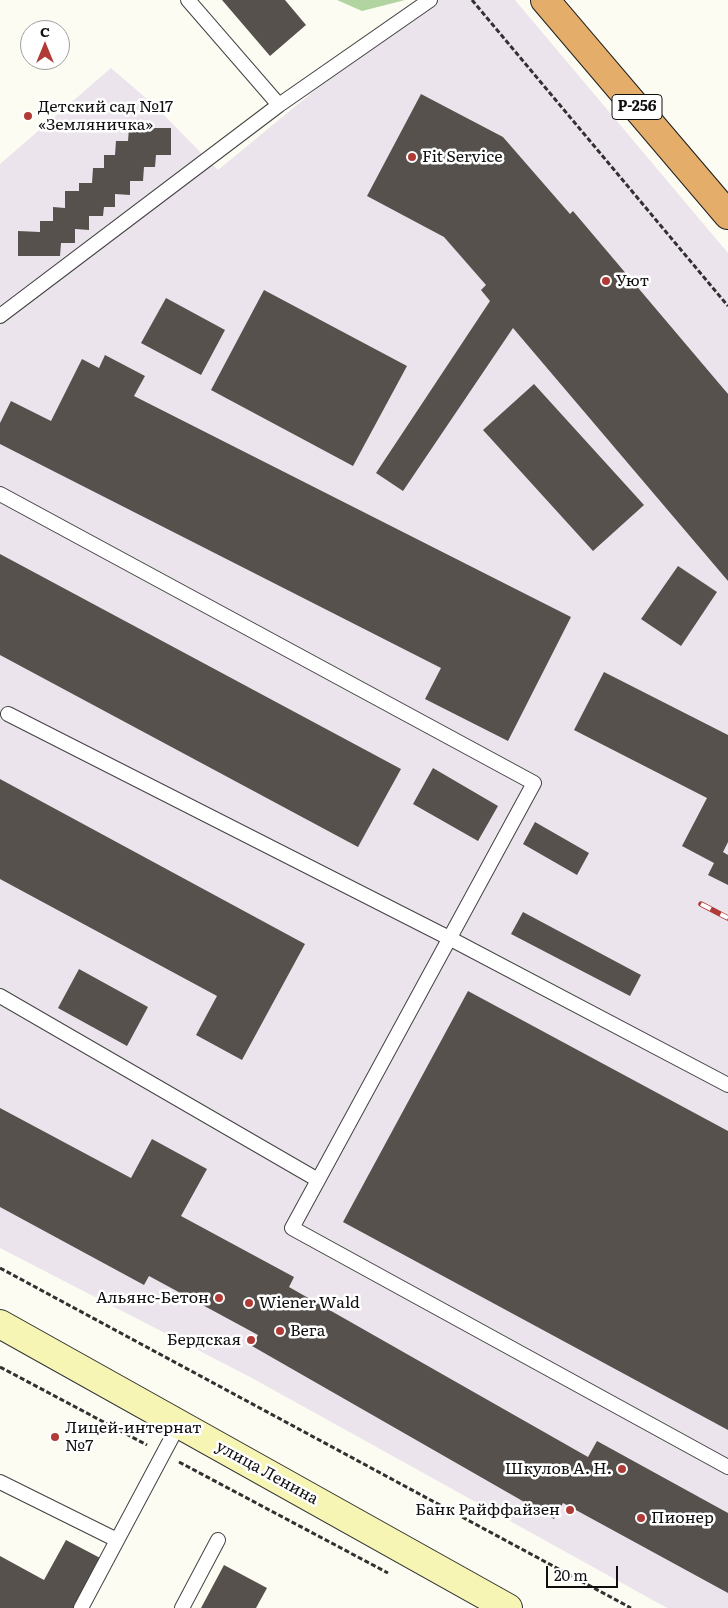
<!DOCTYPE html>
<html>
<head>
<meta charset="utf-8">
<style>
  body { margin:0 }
  #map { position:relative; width:728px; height:1608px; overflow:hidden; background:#fdfcf2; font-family:Literata,serif }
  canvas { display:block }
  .north { position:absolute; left:20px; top:20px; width:50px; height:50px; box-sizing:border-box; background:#fff; border:1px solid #9f9f9f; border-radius:50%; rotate:0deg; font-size:14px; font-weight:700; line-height:20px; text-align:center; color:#0f0f0f }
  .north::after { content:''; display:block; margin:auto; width:18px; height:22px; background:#b03b36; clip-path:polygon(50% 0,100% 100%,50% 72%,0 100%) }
  .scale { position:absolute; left:546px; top:1566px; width:72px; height:22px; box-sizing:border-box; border:2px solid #0f0f0f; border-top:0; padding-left:6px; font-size:15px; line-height:18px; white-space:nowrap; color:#0f0f0f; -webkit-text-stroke:4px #fff; paint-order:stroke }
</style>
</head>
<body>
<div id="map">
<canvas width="728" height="1608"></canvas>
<div class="north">С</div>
<div class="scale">20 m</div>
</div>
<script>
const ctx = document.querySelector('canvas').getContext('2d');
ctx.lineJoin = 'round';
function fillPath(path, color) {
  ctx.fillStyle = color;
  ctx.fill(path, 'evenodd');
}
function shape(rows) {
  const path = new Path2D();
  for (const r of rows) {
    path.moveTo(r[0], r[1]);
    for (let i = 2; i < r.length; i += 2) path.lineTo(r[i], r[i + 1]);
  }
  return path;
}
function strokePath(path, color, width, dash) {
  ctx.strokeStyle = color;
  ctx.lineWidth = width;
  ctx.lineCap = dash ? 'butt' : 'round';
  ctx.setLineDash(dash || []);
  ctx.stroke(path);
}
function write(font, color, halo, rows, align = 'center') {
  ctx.font = font + ' Literata,serif';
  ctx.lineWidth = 5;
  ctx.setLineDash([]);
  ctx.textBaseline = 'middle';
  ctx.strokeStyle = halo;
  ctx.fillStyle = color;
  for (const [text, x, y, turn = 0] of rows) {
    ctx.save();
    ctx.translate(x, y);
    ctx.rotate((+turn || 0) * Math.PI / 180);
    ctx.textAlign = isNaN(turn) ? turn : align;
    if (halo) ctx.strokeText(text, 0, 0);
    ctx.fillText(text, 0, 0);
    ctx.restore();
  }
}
fillPath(shape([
  [436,0,515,0,728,253,728,1608,667,1608,250,1377,0,1248,0,164,111,68,153,104,218,170,371,44]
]), '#ece4ec');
fillPath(shape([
  [337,0,405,0,362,11]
]), '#b2d4a0');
fillPath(shape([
  [222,0,285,0,306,25,270,56],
  [421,94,503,137,570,214,573,211,728,394,728,581,513,328,403,491,376,473,490,301,481,290,486,285,444,237,367,196],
  [129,128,171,128,171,155,156,155,155,167,144,167,143,181,130,181,130,195,115,194,115,207,104,207,103,216,89,216,89,230,75,229,75,243,61,243,60,256,18,256,18,231,40,232,40,221,53,221,53,207,65,208,65,191,79,191,79,183,92,183,93,168,104,168,104,155,115,155,116,141,128,141],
  [264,290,407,366,353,466,211,390],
  [166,298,225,330,201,375,141,343],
  [105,355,145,376,134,396,571,617,508,741,425,699,441,668,0,444,0,423,11,401,51,421,82,359,99,368],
  [534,384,644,505,593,551,483,430],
  [0,554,401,769,358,847,0,655],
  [678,566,717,592,681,646,641,619],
  [604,672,728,735,728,842,723,852,728,855,728,885,708,875,714,863,682,846,707,798,574,730],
  [433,768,498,806,478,841,413,804],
  [0,779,305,944,242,1060,196,1035,217,996,0,879],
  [535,822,589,853,577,875,523,844],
  [523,912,641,975,630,996,511,934],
  [79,969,148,1007,127,1046,58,1008],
  [468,991,728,1131,728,1430,343,1222],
  [0,1108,131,1178,152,1139,207,1169,181,1216,294,1277,289,1287,588,1457,597,1441,728,1513,728,1593,563,1503,554,1519,252,1346,258,1335,149,1276,144,1285,0,1207],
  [66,1540,102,1559,76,1608,0,1608,0,1556,44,1580],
  [224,1565,267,1588,256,1608,201,1608]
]), '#56514c');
const lane = shape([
  [188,0,279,105],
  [0,316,279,105,430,0],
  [0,494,534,783,292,1228,728,1467],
  [8,714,449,938,728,1085],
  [0,996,318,1180],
  [0,1482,117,1540],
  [81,1608,179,1424],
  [182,1608,218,1540]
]);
const secondary = shape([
  [0,1324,508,1608]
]);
const highway = shape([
  [545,0,728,215]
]);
strokePath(lane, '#424242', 16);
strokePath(secondary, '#313131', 30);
strokePath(highway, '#202020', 30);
strokePath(shape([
  [472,0,728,306],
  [0,1268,631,1608],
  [0,1367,147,1445],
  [179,1462,388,1573]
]), '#313131', 3, [5, 2.5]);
strokePath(lane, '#fff', 14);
strokePath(secondary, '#f6f5b4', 28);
strokePath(highway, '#e4ad69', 28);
const rail = shape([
  [701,904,728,918]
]);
strokePath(rail, '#b03b36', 5.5);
strokePath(rail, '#fff', 4, [11]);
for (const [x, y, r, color] of [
  [28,116,5,"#b03b36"],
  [412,157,5,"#b03b36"],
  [606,281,5,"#b03b36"],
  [219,1298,5,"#b03b36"],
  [249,1303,5,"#b03b36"],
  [280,1331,5,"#b03b36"],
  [251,1340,5,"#b03b36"],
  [55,1437,5,"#b03b36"],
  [622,1469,5,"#b03b36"],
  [570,1510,5,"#b03b36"],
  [641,1518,5,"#b03b36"]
]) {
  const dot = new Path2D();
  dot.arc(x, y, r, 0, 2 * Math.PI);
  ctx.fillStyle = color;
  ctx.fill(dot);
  strokePath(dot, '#fff', 2);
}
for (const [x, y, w] of [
  [637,107,50]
]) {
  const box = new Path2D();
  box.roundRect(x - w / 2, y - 12.5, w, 25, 4);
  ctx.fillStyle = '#fff';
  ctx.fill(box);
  strokePath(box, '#0f0f0f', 1);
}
write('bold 15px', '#0f0f0f', null, [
  ["Р-256",637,107]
]);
write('16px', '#0f0f0f', '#fff', [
  ["Детский сад №17",38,107],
  ["«Земляничка»",38,125],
  ["Fit Service",422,157],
  ["Уют",616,281],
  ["Альянс-Бетон",209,1298,"right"],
  ["Wiener Wald",259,1303],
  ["Вега",290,1331],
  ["Бердская",241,1340,"right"],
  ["Лицей-интернат",65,1428],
  ["№7",65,1446],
  ["Шкулов А. Н.",612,1469,"right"],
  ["Банк Райффайзен",560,1510,"right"],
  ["Пионер",651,1518]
], 'left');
write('16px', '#0f0f0f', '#fff', [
  ["улица Ленина",267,1473,29]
]);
</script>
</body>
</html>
